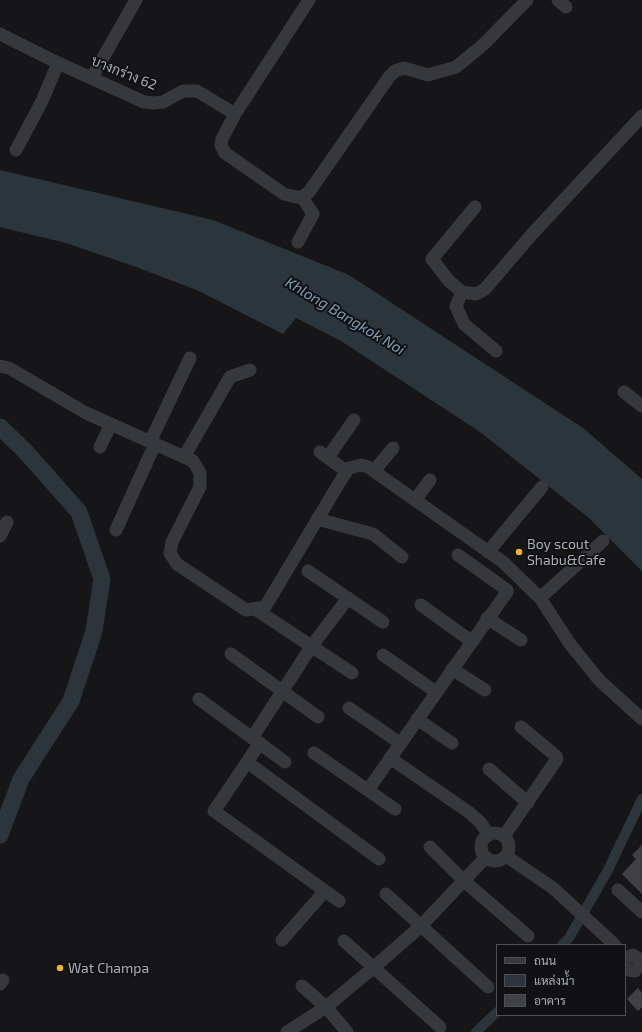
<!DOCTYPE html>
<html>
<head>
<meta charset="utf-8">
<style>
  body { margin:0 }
  #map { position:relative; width:642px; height:1032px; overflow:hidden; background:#161618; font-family:"Exo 2",Sarabun,sans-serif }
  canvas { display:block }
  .legend { position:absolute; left:496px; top:944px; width:130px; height:72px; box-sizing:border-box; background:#111113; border:1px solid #4d4f55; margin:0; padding:5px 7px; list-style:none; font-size:12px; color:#a8adb8 }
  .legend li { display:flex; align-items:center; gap:8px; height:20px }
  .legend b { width:20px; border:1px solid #4d4f55 }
</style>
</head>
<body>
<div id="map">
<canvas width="642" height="1032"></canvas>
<ul class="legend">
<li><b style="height:5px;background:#37383d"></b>ถนน</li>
<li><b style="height:11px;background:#2c353c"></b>แหล่งน้ำ</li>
<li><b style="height:11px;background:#404145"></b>อาคาร</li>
</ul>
</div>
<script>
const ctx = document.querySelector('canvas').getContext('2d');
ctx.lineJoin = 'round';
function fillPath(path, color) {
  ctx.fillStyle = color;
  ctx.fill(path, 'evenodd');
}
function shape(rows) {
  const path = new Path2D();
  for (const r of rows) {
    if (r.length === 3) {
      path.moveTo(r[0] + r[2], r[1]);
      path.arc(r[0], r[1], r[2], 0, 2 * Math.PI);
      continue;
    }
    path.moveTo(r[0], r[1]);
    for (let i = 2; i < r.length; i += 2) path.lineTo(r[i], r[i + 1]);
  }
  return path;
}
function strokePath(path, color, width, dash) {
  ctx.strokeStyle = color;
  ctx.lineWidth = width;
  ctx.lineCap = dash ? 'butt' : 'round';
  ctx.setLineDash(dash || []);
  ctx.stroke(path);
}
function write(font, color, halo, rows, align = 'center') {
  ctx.font = font + ' "Exo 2",Sarabun,sans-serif';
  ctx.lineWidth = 4;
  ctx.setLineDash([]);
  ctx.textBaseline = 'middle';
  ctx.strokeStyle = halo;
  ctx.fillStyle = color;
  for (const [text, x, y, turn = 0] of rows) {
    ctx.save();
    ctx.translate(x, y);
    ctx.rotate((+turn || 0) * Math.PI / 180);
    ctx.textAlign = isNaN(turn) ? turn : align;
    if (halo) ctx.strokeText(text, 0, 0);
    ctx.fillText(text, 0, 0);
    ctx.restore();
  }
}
fillPath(shape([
  [0,170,213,220,349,275,583,428,642,479,642,571,589,518,480,432,341,341,296,318,283,334,199,291,136,267,66,243,0,227]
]), '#2c353c');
strokePath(shape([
  [562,945,569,938,608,870,642,799],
  [476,1032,497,1012]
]), '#2c353c', 10);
strokePath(shape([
  [0,427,25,451,79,512,102,579,94,631,71,701,21,779,0,835]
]), '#2c353c', 17);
const building = shape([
  [642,845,642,894,622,874,636,859,632,855,642,845],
  [638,988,642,993,642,1007,638,1011,627,999,638,988]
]);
fillPath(building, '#404145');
strokePath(building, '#303034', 1);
strokePath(shape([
  [309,0,235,114,222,139,221,145,225,153,284,194,296,197,302,197,309,192,389,77,395,71,404,68,428,75,456,67,484,44,527,0],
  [558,0,566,7],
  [0,34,58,63,144,102,154,103,163,102,183,91,197,91,235,114],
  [92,77,136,0],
  [16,150,42,101,58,63],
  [475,207,432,259,449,281,462,292,476,294,485,289,533,233,642,116],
  [298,242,313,214,302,197],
  [462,292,456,306,464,324,496,351],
  [0,366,9,368,86,413,193,461,200,473,200,487,172,542,170,553,177,564,246,610,265,607,344,475,349,468,361,465,368,467,503,562,540,598,570,644,599,680,642,719],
  [624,392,642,406],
  [150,442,190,358],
  [100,447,111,424],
  [320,452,346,471],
  [184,457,230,377,250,370],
  [328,457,354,420],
  [374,471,393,448],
  [415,500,430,480],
  [317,519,373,534,402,557],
  [116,530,155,444],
  [0,536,7,522],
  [488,552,542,487],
  [308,571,383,622],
  [540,598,603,541],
  [421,605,471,641],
  [255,609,352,673],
  [487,618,521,640],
  [231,654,318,717],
  [383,655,436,692],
  [452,669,485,690],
  [199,699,285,762],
  [349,708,400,743],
  [417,719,452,743],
  [252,738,311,647,348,598],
  [260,743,214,811,339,901],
  [314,753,395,809],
  [390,758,470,813,480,822,489,835],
  [247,762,379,859],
  [489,769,528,803],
  [368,790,507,592,507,590,458,555],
  [495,847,14],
  [504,836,557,759,556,756,521,727],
  [430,847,463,880,528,936],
  [506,856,553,888,615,945],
  [618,890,642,912],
  [386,894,488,987],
  [282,940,325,891],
  [344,941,440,1027],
  [625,960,627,957,633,955,638,958,640,964,635,971,629,970,625,966],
  [0,984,3,980],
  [302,986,326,1007,347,1032],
  [287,1032,326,1007,373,968,420,927,486,857]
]), '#37383d', 13);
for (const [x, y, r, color] of [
  [519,552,4,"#f2b134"],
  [60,968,4,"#f2b134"]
]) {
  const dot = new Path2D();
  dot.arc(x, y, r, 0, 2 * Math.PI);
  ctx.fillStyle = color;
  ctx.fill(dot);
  strokePath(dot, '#111113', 1.5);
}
write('14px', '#a8adb8', '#111113', [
  ["บางกร่าง 62",124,73,22]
]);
write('14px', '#a8adb8', '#111113', [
  ["Boy scout",527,544],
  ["Shabu&Cafe",527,560],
  ["Wat Champa",68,968]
], 'left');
write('italic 15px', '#7f9bb3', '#111113', [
  ["Khlong Bangkok Noi",345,316,31]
]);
</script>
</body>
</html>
